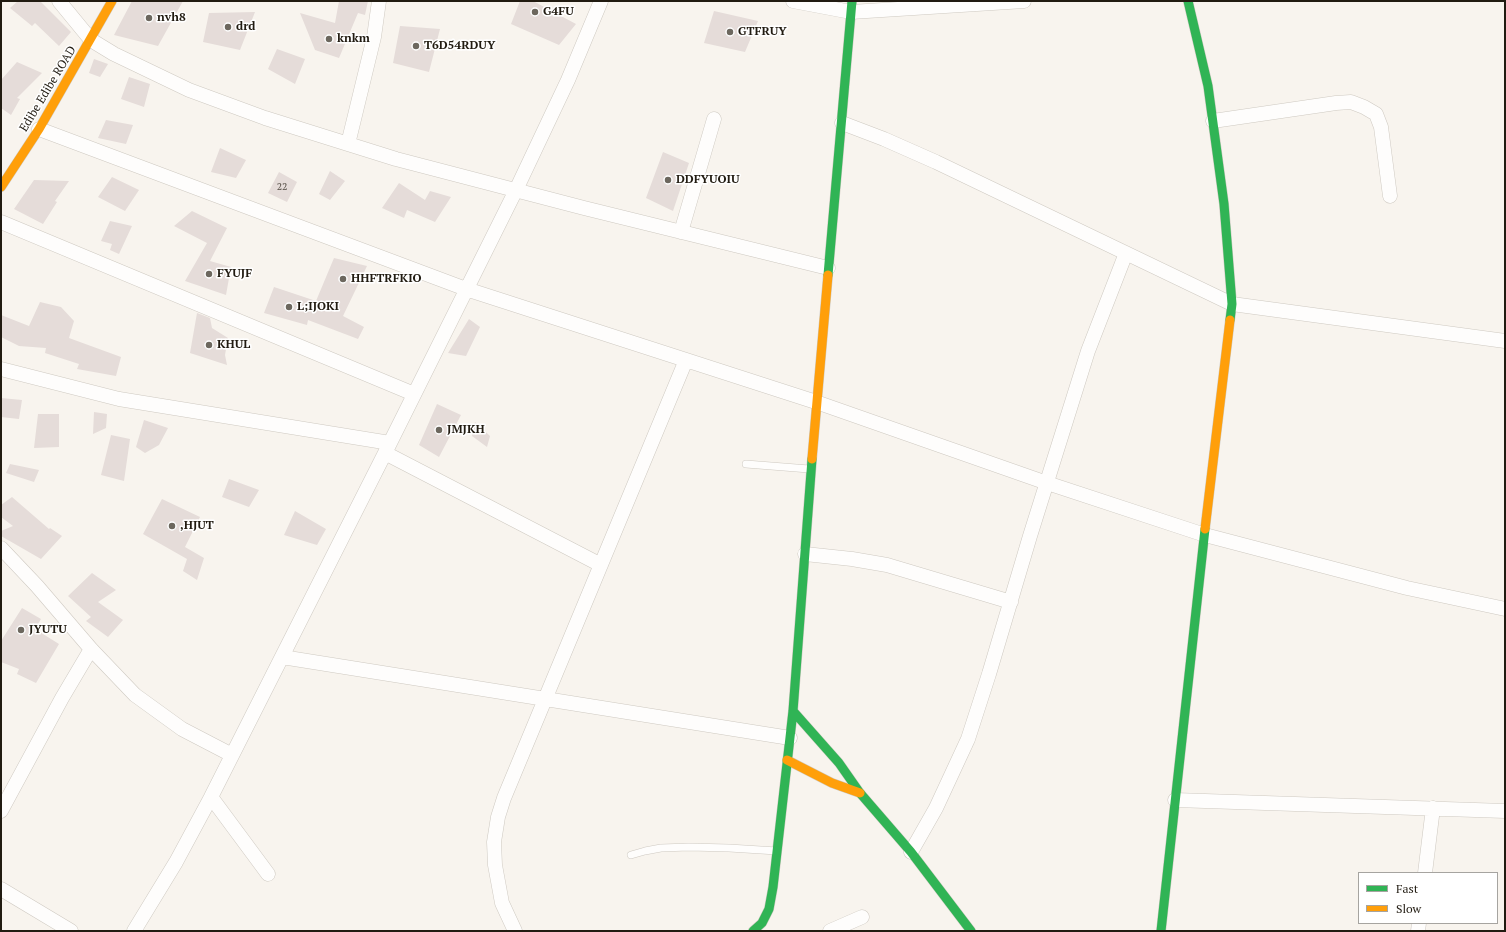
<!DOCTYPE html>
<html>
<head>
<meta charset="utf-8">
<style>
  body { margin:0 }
  #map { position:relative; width:1506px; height:932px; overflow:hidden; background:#f8f4ee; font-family:"PT Serif",serif }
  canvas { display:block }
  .frame { position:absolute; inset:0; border:2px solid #211b11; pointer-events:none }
  .legend { position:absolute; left:1358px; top:872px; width:140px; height:52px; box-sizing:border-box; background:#fff; border:1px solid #a6a4a0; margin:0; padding:5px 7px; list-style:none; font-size:12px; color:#211b11 }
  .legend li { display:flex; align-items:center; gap:8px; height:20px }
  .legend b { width:20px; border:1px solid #a6a4a0 }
</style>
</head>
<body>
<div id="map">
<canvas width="1506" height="932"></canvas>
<div class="frame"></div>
<ul class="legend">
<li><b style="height:5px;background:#30b455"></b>Fast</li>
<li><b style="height:5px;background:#ff9f0a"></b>Slow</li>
</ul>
</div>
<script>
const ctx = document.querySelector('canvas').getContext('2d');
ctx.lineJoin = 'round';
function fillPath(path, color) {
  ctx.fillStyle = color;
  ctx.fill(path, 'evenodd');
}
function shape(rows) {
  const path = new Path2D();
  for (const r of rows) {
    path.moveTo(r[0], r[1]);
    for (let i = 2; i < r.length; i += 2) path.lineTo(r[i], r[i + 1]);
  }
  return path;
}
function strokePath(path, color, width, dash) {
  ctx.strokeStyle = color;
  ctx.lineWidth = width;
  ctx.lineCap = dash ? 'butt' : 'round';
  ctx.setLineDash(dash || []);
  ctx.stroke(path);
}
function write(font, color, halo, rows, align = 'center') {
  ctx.font = font + ' "PT Serif",serif';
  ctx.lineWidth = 3;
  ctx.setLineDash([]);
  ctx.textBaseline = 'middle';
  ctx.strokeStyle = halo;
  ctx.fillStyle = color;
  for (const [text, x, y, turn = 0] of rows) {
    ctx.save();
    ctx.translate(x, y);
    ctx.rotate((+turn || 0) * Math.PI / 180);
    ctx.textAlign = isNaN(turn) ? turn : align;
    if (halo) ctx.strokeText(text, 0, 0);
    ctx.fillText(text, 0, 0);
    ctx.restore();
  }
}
fillPath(shape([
  [18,1,40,1,71,32,59,46,35,23,32,26,10,8],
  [132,1,183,1,158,46,114,35],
  [339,1,368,1,365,15,358,13,339,58,315,50,300,13,335,23],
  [520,1,533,1,576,24,559,45,511,24],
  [714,11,758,21,745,52,704,43],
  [255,12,240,50,203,42,209,13],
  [400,26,440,29,429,72,393,63],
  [277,49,305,59,295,84,268,69],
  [94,59,108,64,100,77,89,73],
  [17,62,42,73,17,98,20,99,11,115,1,108,1,80],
  [129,77,150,84,144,107,121,99],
  [106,120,133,125,126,144,98,138],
  [220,148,246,160,236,178,211,172],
  [663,152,689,163,673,211,646,198],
  [330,171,345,181,330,200,319,194],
  [279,172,297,182,287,202,268,193],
  [112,177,139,190,125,211,98,197],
  [34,180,69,181,55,201,57,202,43,224,14,209],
  [399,183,425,200,430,191,451,197,435,222,407,210,404,218,382,208],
  [192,211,227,228,210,261,231,267,226,295,185,281,207,243,174,226],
  [110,221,132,226,119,254,110,250,112,244,101,241],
  [334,258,367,266,343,316,364,327,358,339,308,320,307,325,264,313,274,287,316,301],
  [40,302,61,307,74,321,69,338,121,357,116,376,77,369,79,364,45,353,46,348,19,346,1,337,1,315,29,326],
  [197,313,210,318,212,328,228,338,225,355,227,365,190,353],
  [469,319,480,327,466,356,448,353],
  [1,398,22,400,19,419,1,417],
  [437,404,461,415,439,457,419,445],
  [94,412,107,414,106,428,93,434],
  [38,414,59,414,59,447,34,448],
  [144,420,168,428,159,445,145,453,136,447],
  [475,422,490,436,487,447,472,436],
  [111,435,130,439,124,481,101,475],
  [10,464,39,470,34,482,6,473],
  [229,479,259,490,249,507,222,497],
  [12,497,49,529,50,528,62,536,41,559,1,536,1,531,13,526,1,517,1,505],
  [162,499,200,517,185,547,204,558,197,580,183,571,187,559,143,534],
  [295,511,326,529,317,545,284,535],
  [92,573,116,590,98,602,123,620,108,637,86,621,91,617,68,596],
  [22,608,41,619,35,629,59,644,36,683,17,674,19,669,1,662,1,641]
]), '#e5dcd9');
const lane = shape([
  [746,464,809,469],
  [631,855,645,851,661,848,689,847,729,848,777,851]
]);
const street = shape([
  [59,1,91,40,114,54,189,90,265,118,396,159,584,208,828,268],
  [793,1,851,12,1024,1],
  [1213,121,1336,103,1351,102,1364,107,1376,114,1381,127,1390,196],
  [842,123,884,139,936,162,1232,304,1505,341],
  [39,129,466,289,816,402,1047,483,1205,535,1407,588,1505,609],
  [348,144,374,37,379,1],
  [1,222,414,394],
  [681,232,714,119],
  [1,369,119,399,390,443],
  [385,453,601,565],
  [1,548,37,586,91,649,135,695,182,729,232,755],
  [805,554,852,559,887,565,1011,602],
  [282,657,790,738],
  [211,797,268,874],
  [1175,800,1505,811],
  [1,811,62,698,91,649],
  [911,852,936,808,968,739,989,674,1030,536,1088,351,1126,253],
  [1425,873,1433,808],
  [1,889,71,931],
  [134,931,176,862,211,797,385,453,516,190,568,80,601,1],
  [515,931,502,903,495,865,494,842,498,817,504,798,686,360],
  [830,931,862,917],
  [1418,931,1419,923]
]);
const fast = shape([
  [1188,1,1208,86,1224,204,1232,304,1230,320],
  [828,275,852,1],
  [793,711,839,763,860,793,911,852,971,931],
  [753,931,762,923,769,909,773,887,793,711,812,459],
  [1161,931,1205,529]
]);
const slow = shape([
  [1,187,39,129,112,1],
  [812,459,828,275],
  [1205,529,1230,320],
  [787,760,832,783,860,793]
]);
strokePath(lane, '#cec9c1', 8);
strokePath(street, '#cec9c1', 15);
strokePath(fast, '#cec9c1', 10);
strokePath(slow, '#cec9c1', 10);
strokePath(lane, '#fefdfc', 7);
strokePath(street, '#fefdfc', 14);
strokePath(fast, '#30b455', 9);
strokePath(slow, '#ff9f0a', 9);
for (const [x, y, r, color] of [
  [535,12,4,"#6c675e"],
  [149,18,4,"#6c675e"],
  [228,27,4,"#6c675e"],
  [730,32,4,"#6c675e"],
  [329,39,4,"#6c675e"],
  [416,46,4,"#6c675e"],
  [668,180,4,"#6c675e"],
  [209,274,4,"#6c675e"],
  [343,279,4,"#6c675e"],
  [289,307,4,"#6c675e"],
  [209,345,4,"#6c675e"],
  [439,430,4,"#6c675e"],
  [172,526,4,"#6c675e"],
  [21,630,4,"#6c675e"]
]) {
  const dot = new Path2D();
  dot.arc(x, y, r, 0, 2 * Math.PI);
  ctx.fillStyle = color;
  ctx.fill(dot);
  strokePath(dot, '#fff', 1.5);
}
write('10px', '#524b43', null, [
  ["22",282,187]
]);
write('bold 12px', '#211b11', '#fff', [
  ["G4FU",543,12],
  ["nvh8",157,18],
  ["drd",236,27],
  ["GTFRUY",738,32],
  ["knkm",337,39],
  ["T6D54RDUY",424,46],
  ["DDFYUOIU",676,180],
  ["FYUJF",217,274],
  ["HHFTRFKIO",351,279],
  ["L;IJOKI",297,307],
  ["KHUL",217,345],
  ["JMJKH",447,430],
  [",HJUT",180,526],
  ["JYUTU",29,630]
], 'left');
write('12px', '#211b11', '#fff', [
  ["Edibe Edibe ROAD",48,89,-59]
]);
</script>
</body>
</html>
